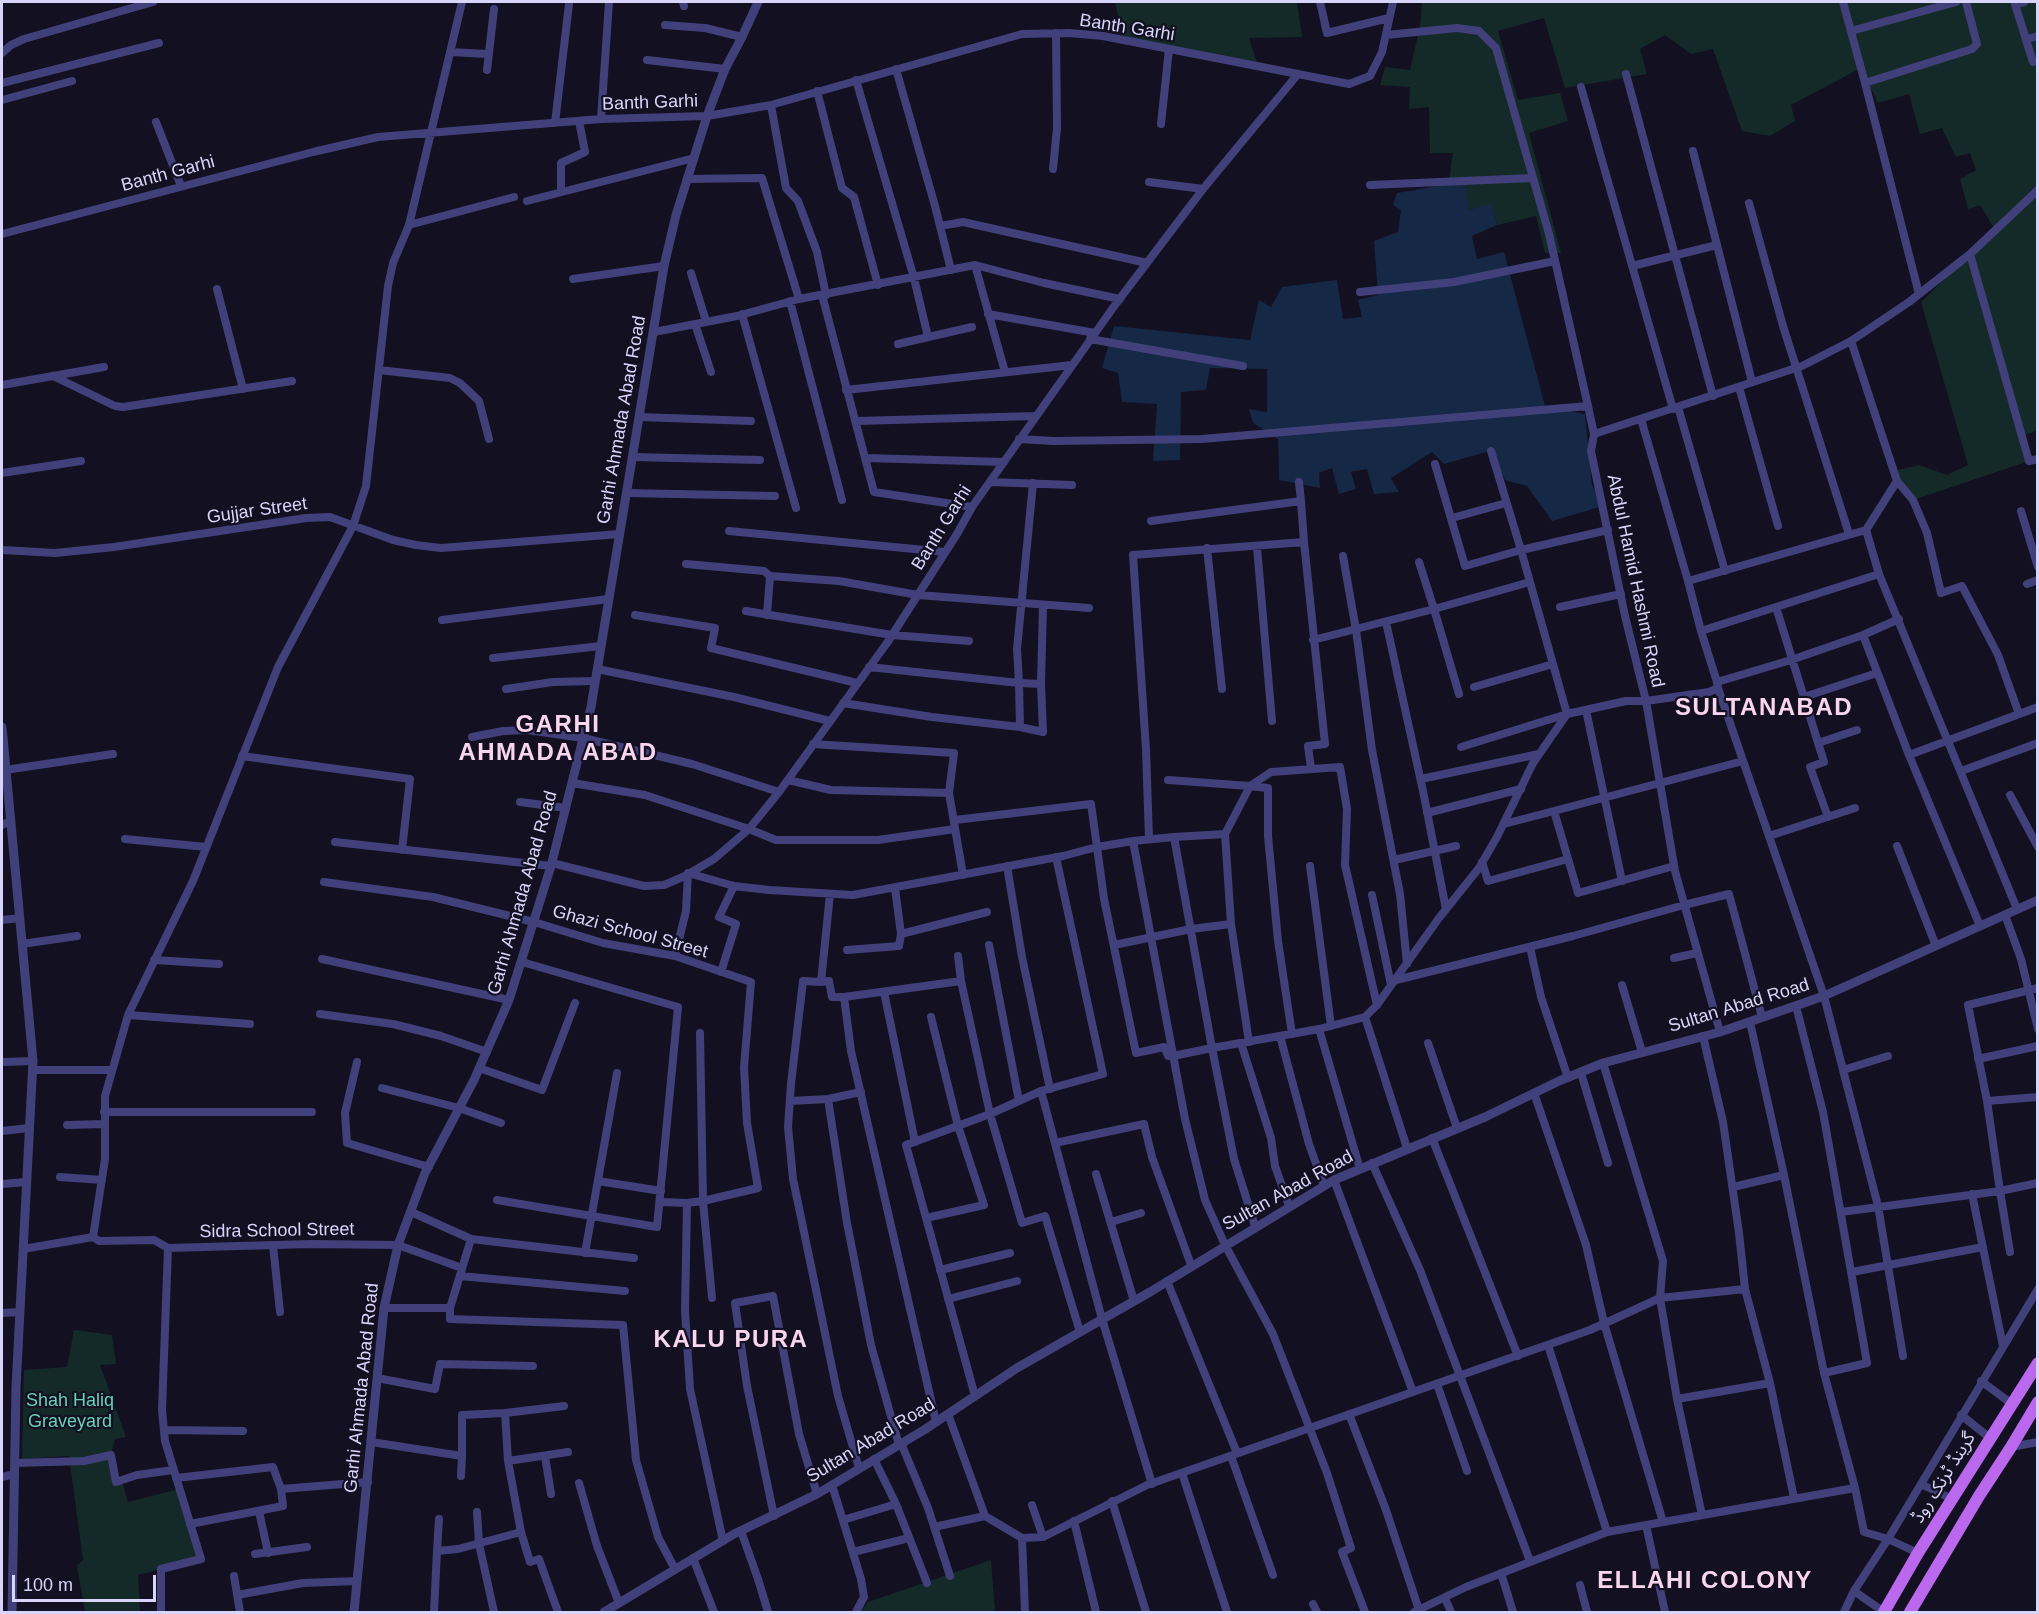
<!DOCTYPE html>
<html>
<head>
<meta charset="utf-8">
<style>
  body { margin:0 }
  #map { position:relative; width:2039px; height:1614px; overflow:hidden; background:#131021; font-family:Arial,sans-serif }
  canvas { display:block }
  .frame { position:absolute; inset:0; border:3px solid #d9d5fa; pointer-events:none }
  .scale { position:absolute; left:12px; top:1575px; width:144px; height:27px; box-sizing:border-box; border:3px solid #d9d5fa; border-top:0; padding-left:8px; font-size:18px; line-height:21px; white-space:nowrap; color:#d9d5fa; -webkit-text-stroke:4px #131021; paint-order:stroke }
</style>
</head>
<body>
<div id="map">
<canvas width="2039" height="1614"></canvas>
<div class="frame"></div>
<div class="scale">100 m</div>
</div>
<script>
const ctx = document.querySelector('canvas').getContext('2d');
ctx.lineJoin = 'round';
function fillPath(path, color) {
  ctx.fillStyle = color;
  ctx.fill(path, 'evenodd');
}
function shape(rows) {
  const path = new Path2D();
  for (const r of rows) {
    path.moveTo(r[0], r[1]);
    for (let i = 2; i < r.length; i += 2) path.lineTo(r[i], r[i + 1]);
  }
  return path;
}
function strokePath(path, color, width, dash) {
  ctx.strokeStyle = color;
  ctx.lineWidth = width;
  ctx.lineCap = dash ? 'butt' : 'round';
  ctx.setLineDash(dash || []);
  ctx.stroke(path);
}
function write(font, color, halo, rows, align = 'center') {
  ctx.font = font + ' Arial,"Noto Sans Arabic",sans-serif';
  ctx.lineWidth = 4.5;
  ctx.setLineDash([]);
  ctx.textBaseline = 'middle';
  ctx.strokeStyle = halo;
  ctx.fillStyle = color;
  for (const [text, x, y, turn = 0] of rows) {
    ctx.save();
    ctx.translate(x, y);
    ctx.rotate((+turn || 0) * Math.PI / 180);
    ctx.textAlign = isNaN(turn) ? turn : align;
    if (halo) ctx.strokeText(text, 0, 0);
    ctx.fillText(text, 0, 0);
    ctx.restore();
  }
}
fillPath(shape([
  [1115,2,1297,2,1302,37,1249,38,1258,66,1124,40],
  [1422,2,2037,2,2038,430,2022,436,2029,461,1913,500,1894,471,1919,465,1947,475,1968,465,1921,302,1995,230,1980,205,1968,209,1960,179,1976,170,1970,153,1956,157,1942,128,1920,134,1909,94,1878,103,1861,68,1791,105,1795,121,1770,136,1742,131,1713,49,1691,54,1665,35,1640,49,1647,74,1565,88,1544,18,1498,31,1518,100,1560,93,1568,121,1529,133,1561,253,1545,253,1536,216,1497,225,1492,204,1469,210,1449,181,1453,153,1430,153,1429,107,1409,109,1410,87,1380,85,1385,67,1410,70,1420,26],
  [74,1330,112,1335,116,1364,100,1365,126,1437,115,1439,111,1454,116,1482,122,1481,128,1502,179,1489,201,1559,138,1575,140,1612,85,1612,77,1566,83,1560,69,1456,22,1459,24,1370,67,1367],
  [991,1560,995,1612,861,1612,868,1602]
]), '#142a29');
fillPath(shape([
  [1465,181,1469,210,1492,203,1497,225,1472,236,1477,259,1504,252,1545,406,1585,414,1592,485,1603,506,1552,521,1527,486,1505,480,1490,451,1444,464,1432,452,1391,478,1399,492,1374,494,1367,469,1351,472,1356,489,1339,494,1332,468,1319,473,1320,488,1279,480,1278,439,1253,423,1249,409,1267,412,1267,369,1210,368,1206,390,1181,392,1180,460,1153,461,1157,404,1122,402,1118,373,1102,368,1114,326,1250,340,1259,300,1271,307,1282,287,1337,280,1343,319,1362,317,1358,300,1378,295,1374,241,1398,232,1401,210,1393,205,1397,193]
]), '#152845');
strokePath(shape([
  [683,2,684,6],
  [1320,2,1327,33,1389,18],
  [1843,2,1865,83],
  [2024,2,2015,4,2033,62],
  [665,25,705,28,742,37],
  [1851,31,1956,2],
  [2027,39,2038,36],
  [450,52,488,54],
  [2,53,11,45,24,39,153,2],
  [647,60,725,69],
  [896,69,935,206,951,270],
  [487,70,494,9],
  [1626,74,1713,396],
  [856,80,914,278,928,337],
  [2,83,159,43],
  [1581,87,1673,409],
  [817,91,842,188,854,197,878,285],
  [2,100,72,81],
  [771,105,786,188,798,201,817,252,826,295],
  [601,119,609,2],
  [156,122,181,186],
  [555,123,569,4],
  [1161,124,1169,49],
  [1693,151,1752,382],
  [1053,169,1057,128,1056,33],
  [687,179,762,178,799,299],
  [1149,182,1203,189],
  [1370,185,1533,178],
  [561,192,561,163,585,152,579,121],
  [527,201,694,158],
  [1749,203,1783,326,1849,534],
  [409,225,514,197],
  [940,226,963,222,1147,263],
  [2,234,313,152,378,137,601,119,707,116,771,105,1022,34,1069,33,1103,36,1349,84,1370,76,1382,52,1393,2],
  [1970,254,2029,461,2038,459],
  [975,265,1005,372],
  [1632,266,1717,245],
  [691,273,706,321],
  [573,279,664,266],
  [217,289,243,389],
  [1360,292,1454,282,1555,261],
  [1919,294,1865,83,1972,49,1977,44,1966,2],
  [822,295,874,492,972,507],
  [790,301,842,500],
  [742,314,796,508],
  [988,314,1095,333],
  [695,324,711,372],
  [654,332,737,316,799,299,975,265,1044,283,1120,299],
  [1090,339,1243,366],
  [1851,341,1897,481,1913,500,1927,533,1941,593,1962,586,1998,655,2019,714],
  [898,344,972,327],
  [379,370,450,378,460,383,479,401,489,439],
  [53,376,115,406,123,407,292,381],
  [2,385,104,367],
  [1739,387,1778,526],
  [846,390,1072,365],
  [1588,406,1594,434],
  [1678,407,1725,571],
  [640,417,751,421],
  [1641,419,1688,581,1866,530,1879,574],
  [857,421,1035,416],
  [1019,439,1054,441,1202,439,1588,406,1549,234,1496,48,1479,31,1457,28,1386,35],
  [633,457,760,460],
  [866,458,1004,462],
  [1435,464,1465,566,1521,550,1608,530],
  [2,473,81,461],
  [990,482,1072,485],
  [1299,482,1301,501],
  [627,493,775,496],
  [2021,511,2038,567],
  [1452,518,1506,503],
  [1151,521,1301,501,1304,542],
  [1866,530,1897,481],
  [729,531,945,552],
  [1257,547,1272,721],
  [1207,548,1222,689],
  [2,550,55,553,114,547,306,518,330,517,393,540,416,545,441,548,620,534],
  [1343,556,1356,630,1372,750,1400,894,1407,964],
  [686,564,764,571,770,576,839,581,918,595,1089,608],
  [1688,581,1701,631],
  [2027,584,2038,580],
  [1560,607,1621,594],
  [1776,607,1824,762,1810,767,1828,817],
  [746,611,892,635,969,641],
  [635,615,715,628,711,648,857,683],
  [767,615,770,576],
  [442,620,609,599],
  [1386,622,1423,791,1446,909],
  [1863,635,1909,755,2038,707],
  [1313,640,1434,609,1419,562],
  [493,658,601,646],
  [869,667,1019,683,1017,649,1033,483],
  [597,669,734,697,830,721],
  [1717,682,1701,631,1879,574,2017,909],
  [1474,687,1553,664],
  [1718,688,1824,996,1878,1206,1903,1356],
  [506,689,553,682,595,681],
  [1459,694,1434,609,1530,582],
  [1804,697,1877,673],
  [843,703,932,717,1020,727,1019,683,1041,684,1043,605],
  [1586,710,1622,881],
  [1020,727,1043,732,1041,684],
  [472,737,503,731,527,730,583,738,692,764,779,792],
  [1818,743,1857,730],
  [1461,747,1567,714,1521,550,1491,451],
  [1909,755,1980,926],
  [242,756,410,779,402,850],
  [5,770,113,754],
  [1961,771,2038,743],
  [1421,779,1539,754],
  [788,780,831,790,949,793,954,753,813,744],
  [1168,780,1250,786,1271,772,1340,767,1347,809,1345,865,1377,1005],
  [572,783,645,795,749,829,776,840,878,840,955,829],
  [949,793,963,875],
  [2010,795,2038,847],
  [520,802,566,808],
  [1554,811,1743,761],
  [1427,813,1521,789],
  [1504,824,1554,811,1578,893,1674,866],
  [2,825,10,821],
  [1769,836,1855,808],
  [1174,837,1225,834],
  [125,839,206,847],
  [1149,839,1146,749,1133,555,1304,542,1325,744,1308,746,1311,769],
  [1133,841,1185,1119,1205,1200,1225,1245,1273,1334,1327,1473,1351,1548,1342,1552,1365,1612],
  [335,842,551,866],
  [1897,846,1936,946],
  [1394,860,1456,846],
  [1482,862,1488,881,1568,859],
  [552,863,644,886,664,885,685,876,714,859,749,829,779,792,887,643,957,534,972,507,1115,305,1203,189,1298,74],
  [1007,866,1022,957,1050,1089],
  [1310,866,1331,1026],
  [324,882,433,897,534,922,603,943,675,956,751,982,744,1067,747,1123,758,1188,703,1201,687,1203,660,1202],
  [830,894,821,982,803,981,791,1084,788,1127,793,1179,838,1396,859,1468],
  [1372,895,1391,985],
  [2005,915,2021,959,2038,1029],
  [2,920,20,918],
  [901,934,987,912],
  [22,944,77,936],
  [989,945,1019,1101],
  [1114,945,1191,929,1231,924],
  [1530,947,1541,997,1568,1078],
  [847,950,899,946,901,934,895,888],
  [675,956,686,911,688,873,734,886,769,890,853,895,1063,856,1097,847,1133,841,1174,837,1212,1048,1173,1056,1168,1056,1164,1047,1136,1053,1104,899,1097,847,1091,804,955,820],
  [958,956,961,981],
  [1674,958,1697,953],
  [322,959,509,1000],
  [154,960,219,964],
  [721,972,736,924,719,917,734,886],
  [1396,980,1573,936,1684,905,1729,894,1762,1017],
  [821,982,829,981,832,997,844,997],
  [1622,985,1642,1052],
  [884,992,915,1142],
  [1796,1006,1823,1112,1867,1363,1824,1373,1855,1488],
  [320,1014,393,1024,441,1036,487,1052],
  [128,1015,250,1024],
  [1750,1022,1784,1175,1824,1373],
  [1319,1029,1360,1169],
  [1720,1032,1675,871,1646,701,1709,692,1718,688,1717,682,1791,660,1863,635,1899,619],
  [700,1033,703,1201,712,1298],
  [1280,1036,1309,1144,1324,1186],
  [1703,1036,1723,1122,1739,1233,1745,1289],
  [1249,1042,1231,924,1225,834,1250,786,1268,788,1268,836,1278,941,1292,1034],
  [1241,1043,1271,1138,1275,1166,1289,1206],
  [1428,1043,1457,1128],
  [1978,1059,2038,1046],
  [2,1062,33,1061],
  [357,1062,345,1113,347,1143,429,1167],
  [1603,1063,1663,1261,1660,1298,1677,1399,1702,1515],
  [479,1068,542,1090,575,1003],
  [33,1070,112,1070],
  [1843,1070,1888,1056],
  [1581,1073,1608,1163],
  [382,1088,459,1108,501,1123],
  [1041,1091,1103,1074,1056,857],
  [1534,1093,1586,1245,1604,1323,1663,1522],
  [2038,1097,1987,1101,2000,1191,2038,1183],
  [828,1099,861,1092],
  [790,1101,828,1099,847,1223,871,1345,899,1445],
  [1987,1101,1968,1005,2038,988],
  [104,1112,312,1112],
  [67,1125,104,1124],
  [2,1131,29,1128],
  [1432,1138,1518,1356],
  [1055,1143,1144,1124,1152,1157,1191,1265],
  [1407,1148,1365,1017,1377,1005,1439,918,1479,868,1497,837,1533,763,1567,714,1626,701,1646,701,1625,616,1591,451,1594,434,1802,366,1851,341,1909,302,1970,254,2038,190],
  [1372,1163,1420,1270,1530,1561],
  [1096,1174,1134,1301],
  [60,1177,102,1180],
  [1334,1180,1413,1392],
  [598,1181,661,1191],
  [2,1184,26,1182],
  [1733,1187,1784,1175],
  [1972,1194,2003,1346],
  [497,1200,657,1227,678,1007,522,962],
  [687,1203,685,1311,690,1389,723,1541],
  [411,1212,471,1239,634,1258],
  [1841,1212,2000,1191,2010,1252],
  [926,1218,984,1205,958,1126,931,1017],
  [1111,1222,1141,1213],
  [1255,1226,1234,1159,1212,1048,1319,1029,1365,1017],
  [93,1237,105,1159,105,1096,128,1015,193,881,278,667,353,526,366,486,388,286,393,263,409,225,462,2],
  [93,1237,99,1241,154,1240,168,1248,311,1244,398,1245,462,1268],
  [273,1245,280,1312],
  [23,1249,93,1237],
  [585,1253,617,1073],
  [940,1270,1010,1253],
  [1852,1272,1983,1247],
  [460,1276,625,1291],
  [1167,1281,1237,1453],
  [948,1299,1017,1281],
  [384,1308,450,1308,450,1319,623,1325,636,1460,658,1537,675,1569],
  [450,1308,471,1239],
  [2,1313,20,1312],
  [1080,1332,1045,1216,1022,1223,990,1114,1041,1091,1102,1319,1152,1484],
  [1548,1345,1607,1532],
  [377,1378,435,1389,440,1364,533,1366],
  [1981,1381,2012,1404],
  [1437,1384,1467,1471],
  [1677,1399,1770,1383,1794,1498],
  [948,1414,985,1516,1022,1538,1043,1537,1147,1485,1590,1330,1660,1298,1745,1289,1770,1383],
  [1349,1414,1386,1510,1419,1610],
  [1961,1415,1990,1438],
  [936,1422,851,1051,844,997,961,981,990,1114,906,1145,975,1396],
  [164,1430,243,1431],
  [371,1442,462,1456,462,1415,505,1413],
  [901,1443,928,1508,950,1576],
  [2011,1447,2038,1442],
  [545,1456,551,1494],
  [1231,1456,1273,1575],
  [874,1459,896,1504,927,1583],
  [508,1461,568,1452],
  [15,1463,84,1461,111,1455,116,1482,137,1475,173,1470],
  [1182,1473,1227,1612],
  [461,1476,462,1456],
  [2,1477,15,1474],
  [176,1478,273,1467,281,1489,368,1482],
  [579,1483,597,1546,619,1603],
  [1921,1484,1952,1499],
  [832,1485,861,1579,864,1597,856,1612],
  [1112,1501,1146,1612],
  [1032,1505,1043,1537],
  [259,1511,268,1553],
  [477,1512,479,1544],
  [774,1516,747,1386,735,1303,773,1296,799,1434,817,1494],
  [843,1520,896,1504],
  [1074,1521,1096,1612],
  [190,1524,283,1506,281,1489],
  [1646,1525,1665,1612],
  [934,1527,985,1516],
  [741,1531,758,1579,768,1612],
  [521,1532,508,1461,505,1413,564,1406],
  [1022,1538,1025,1612],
  [479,1544,494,1612],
  [437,1551,439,1519],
  [853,1552,909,1538],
  [255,1554,307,1547],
  [693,1558,714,1612],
  [1501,1573,1513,1612],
  [234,1576,240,1612],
  [1580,1585,1587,1612],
  [1854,1591,1884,1612],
  [237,1595,303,1583,357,1581],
  [1445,1598,1451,1612],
  [1313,1604,1317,1612],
  [161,1612,161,1569,201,1559,165,1441,162,1410,168,1248],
  [434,1612,437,1551,458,1549,521,1532,530,1562,539,1559,558,1612],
  [1414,1612,1466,1587,1607,1532,1855,1488,1864,1532,1888,1539,1918,1553],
  [1844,1612,1854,1591,1888,1539,2038,1289]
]), '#42407a', 8);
strokePath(shape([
  [2,727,33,1061,16,1387,12,1612],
  [354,1612,384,1308,398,1245,425,1173,474,1080,509,1000,551,866,591,707,664,266,676,215,707,116,725,69,742,37,758,2],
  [604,1612,734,1534,817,1494,924,1430,1017,1368,1150,1292,1334,1180,1485,1117,1559,1081,1603,1063,1720,1032,1824,996,2038,900]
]), '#42407a', 9);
strokePath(shape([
  [1884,1612,1918,1553,2038,1363],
  [1910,1612,1979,1496,2011,1447,2038,1402]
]), '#ba68ed', 12);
write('18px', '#d9d5fa', '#131021', [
  ["Banth Garhi",1127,28,9],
  ["Banth Garhi",650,103,-2],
  ["Banth Garhi",168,174,-15],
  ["Garhi Ahmada Abad Road",622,420,-80],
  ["Gujjar Street",257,511,-8],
  ["Banth Garhi",942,528,-58],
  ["Abdul Hamid Hashmi Road",1635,581,78],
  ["Garhi Ahmada Abad Road",523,893,-74],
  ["Ghazi School Street",630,932,15],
  ["Sultan Abad Road",1739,1006,-17],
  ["Sultan Abad Road",1288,1191,-29],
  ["Sidra School Street",277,1231,-1],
  ["Garhi Ahmada Abad Road",362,1388,-84],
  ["Sultan Abad Road",871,1441,-31],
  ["گرینڈ ٹرنک روڈ",1944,1478,-58]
]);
write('18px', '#69d1b6', '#131021', [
  ["Shah Haliq",70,1401],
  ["Graveyard",70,1422]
]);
ctx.letterSpacing = '1.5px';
write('bold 24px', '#fad6ee', '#131021', [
  ["SULTANABAD",1764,708],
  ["GARHI",558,725],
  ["AHMADA ABAD",558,753],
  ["KALU PURA",731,1340],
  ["ELLAHI COLONY",1705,1581]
]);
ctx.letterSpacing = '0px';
</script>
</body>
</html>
